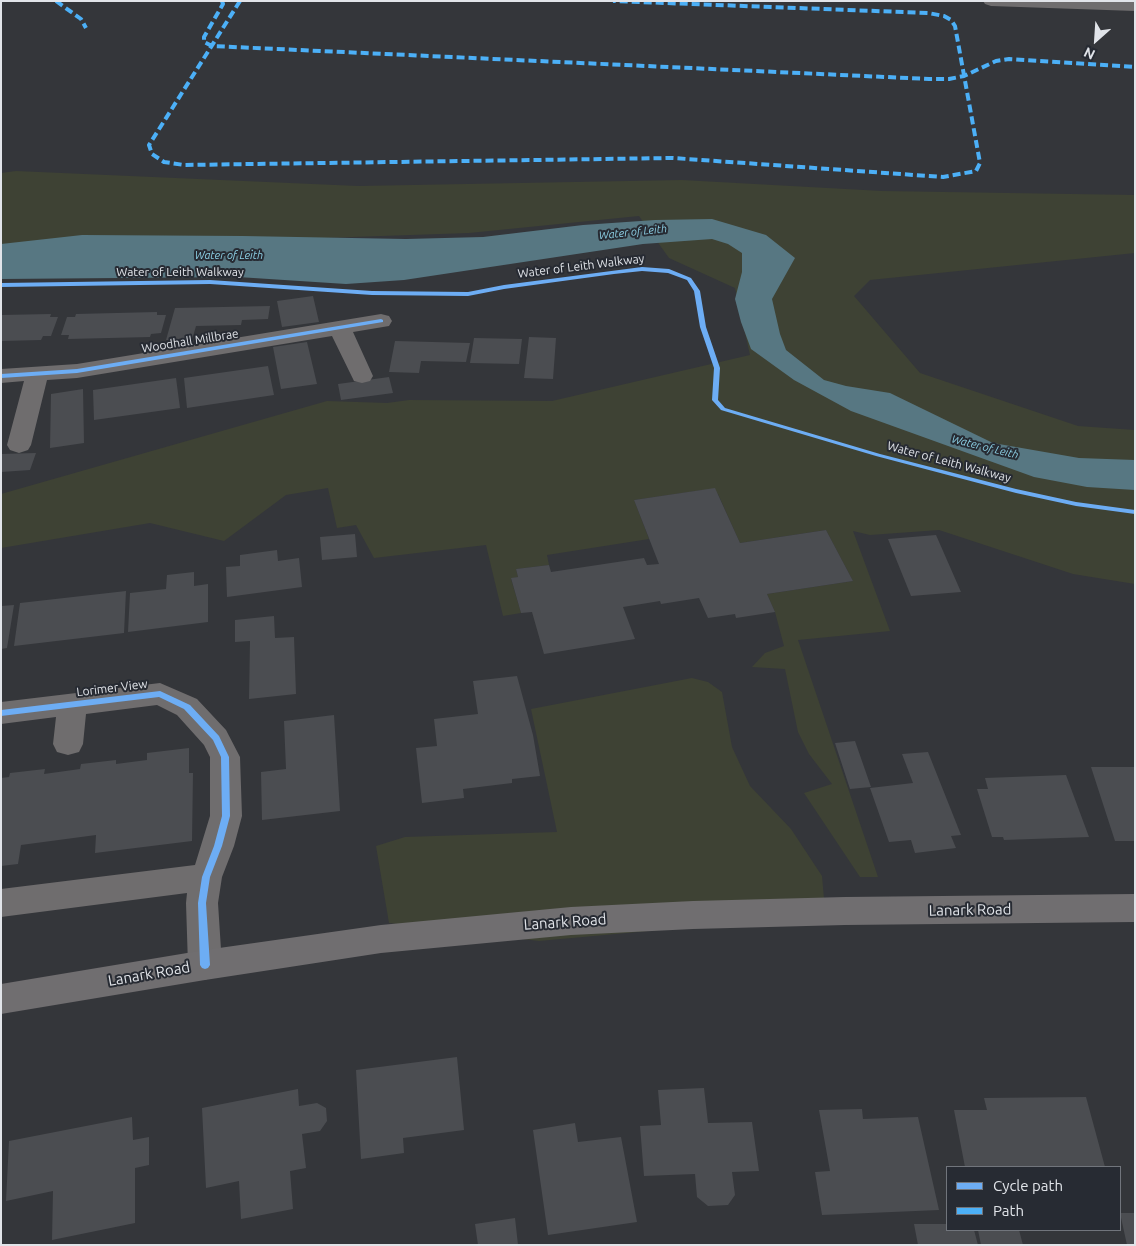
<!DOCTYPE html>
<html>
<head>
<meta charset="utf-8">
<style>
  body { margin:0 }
  #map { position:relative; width:1136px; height:1246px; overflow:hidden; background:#34363a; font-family:Ubuntu,sans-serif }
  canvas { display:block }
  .frame { position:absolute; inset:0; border:2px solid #e1e4e9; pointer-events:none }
  .legend { position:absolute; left:946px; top:1166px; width:175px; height:65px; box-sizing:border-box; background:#272b33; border:1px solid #71757c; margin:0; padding:6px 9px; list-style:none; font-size:15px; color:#e1e4e9 }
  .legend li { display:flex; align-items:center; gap:10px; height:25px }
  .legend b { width:25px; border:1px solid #71757c }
  .north { position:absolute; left:1071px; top:15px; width:50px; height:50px; -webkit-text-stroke:4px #272b33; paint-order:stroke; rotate:206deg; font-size:14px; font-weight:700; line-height:20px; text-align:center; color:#e1e4e9 }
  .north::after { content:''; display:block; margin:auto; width:18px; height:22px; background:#e1e4e9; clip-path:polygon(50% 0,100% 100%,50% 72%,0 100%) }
</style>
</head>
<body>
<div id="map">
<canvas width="1136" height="1246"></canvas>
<div class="frame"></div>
<ul class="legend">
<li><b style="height:6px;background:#6dadf4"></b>Cycle path</li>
<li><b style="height:6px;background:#4cb0f7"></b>Path</li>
</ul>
<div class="north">N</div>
</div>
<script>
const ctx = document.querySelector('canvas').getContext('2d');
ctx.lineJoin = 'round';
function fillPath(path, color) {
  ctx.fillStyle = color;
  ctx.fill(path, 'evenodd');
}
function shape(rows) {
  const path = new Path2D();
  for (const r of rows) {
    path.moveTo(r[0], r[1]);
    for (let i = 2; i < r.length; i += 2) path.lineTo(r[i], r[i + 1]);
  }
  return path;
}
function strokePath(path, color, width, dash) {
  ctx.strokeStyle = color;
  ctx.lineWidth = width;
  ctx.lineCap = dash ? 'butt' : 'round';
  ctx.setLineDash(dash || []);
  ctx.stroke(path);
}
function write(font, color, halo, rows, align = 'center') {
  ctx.font = font + ' Ubuntu,sans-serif';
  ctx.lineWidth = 4;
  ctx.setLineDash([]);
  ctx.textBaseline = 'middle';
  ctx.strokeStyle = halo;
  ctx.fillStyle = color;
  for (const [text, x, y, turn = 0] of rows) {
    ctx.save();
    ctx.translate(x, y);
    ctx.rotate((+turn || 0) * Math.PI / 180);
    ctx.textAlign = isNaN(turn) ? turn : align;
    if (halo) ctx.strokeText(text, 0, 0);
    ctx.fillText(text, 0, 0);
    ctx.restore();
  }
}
fillPath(shape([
  [16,171,358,186,682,180,882,191,1135,195,1135,253,870,280,854,296,920,373,1078,426,1135,430,1135,584,1073,574,939,530,870,535,853,531,890,631,798,640,878,877,860,877,804,793,832,784,809,754,798,732,785,669,752,667,765,653,784,646,775,612,767,594,853,581,826,530,740,543,718,494,703,490,634,500,649,539,547,555,549,565,516,569,518,577,511,579,521,613,503,616,486,545,374,558,356,525,337,528,328,488,286,495,224,541,150,523,1,548,1,494,327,401,387,403,409,400,552,401,750,355,735,288,669,258,639,216,469,233,178,243,1,255,1,173],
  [692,678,708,682,722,692,732,747,750,786,791,829,822,876,825,910,813,916,539,941,389,923,376,846,405,837,557,832,531,709]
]), '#3e4234');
fillPath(shape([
  [712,219,766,235,795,258,772,299,780,334,786,350,824,380,846,386,890,393,993,443,1079,458,1135,460,1135,490,1087,487,1034,477,851,411,794,380,751,349,741,322,735,299,742,272,742,253,728,244,712,239,643,244,404,280,346,284,238,277,1,279,1,244,82,235,243,236,406,239,483,237,583,225,655,220]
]), '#577782');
fillPath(shape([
  [313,296,319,322,282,327,277,301],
  [270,306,268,319,242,320,241,325,196,326,192,340,166,340,175,308],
  [157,312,157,315,166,315,161,333,151,334,150,337,68,339,69,335,61,335,67,317,75,317,76,314],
  [51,314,50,317,58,317,51,336,43,336,41,340,1,341,1,315],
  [529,337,556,338,553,379,524,378],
  [474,338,522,339,519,364,470,363],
  [395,341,470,343,466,362,421,361,419,373,389,372],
  [307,342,317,384,281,389,273,347],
  [268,366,274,395,187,408,184,378],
  [389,377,393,393,341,400,338,384],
  [176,378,180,408,94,420,93,390],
  [83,389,84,443,50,448,51,394],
  [36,453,30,470,1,472,1,454],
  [715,488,740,543,826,530,853,581,767,594,775,612,736,618,735,614,708,618,699,598,661,604,660,601,623,607,635,639,544,654,532,612,521,613,511,578,518,577,516,569,549,565,551,572,644,558,647,565,659,564,634,500],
  [355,534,357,557,322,560,320,537],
  [936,535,961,592,911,596,888,539],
  [277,550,278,561,299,558,302,587,227,597,226,567,240,566,240,555],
  [194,572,194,586,208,584,208,622,128,632,130,593,166,589,167,575],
  [126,591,124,633,14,646,20,603],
  [14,605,7,648,1,649,1,606],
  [274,616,275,638,294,637,296,694,249,699,250,641,235,642,235,620],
  [517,676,533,735,540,776,512,779,512,783,463,789,464,798,422,803,416,748,437,746,434,719,478,714,473,681],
  [334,715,340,811,262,820,261,772,286,769,284,721],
  [855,741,871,787,850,789,835,743],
  [189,748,189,773,193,773,192,841,95,853,96,835,21,845,18,864,1,866,1,778,9,777,10,773,45,769,44,774,80,769,81,764,116,760,116,764,147,760,147,753],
  [928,752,961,835,951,836,956,848,915,853,911,840,889,842,870,788,913,783,902,754],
  [1091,767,1135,767,1135,841,1115,841],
  [1066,775,1089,837,1004,840,1003,837,992,837,977,789,988,789,985,778],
  [457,1057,464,1130,403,1138,404,1153,361,1159,356,1070],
  [704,1088,708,1123,752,1122,759,1171,732,1172,735,1195,728,1205,708,1206,697,1197,695,1174,644,1176,640,1126,661,1125,658,1090],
  [298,1089,299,1106,317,1103,326,1108,327,1121,320,1131,302,1134,306,1168,290,1171,293,1209,241,1219,239,1181,206,1188,202,1108],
  [1086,1097,1105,1167,965,1167,954,1110,987,1110,984,1098],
  [862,1109,863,1119,918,1117,939,1210,822,1215,815,1172,830,1171,819,1110],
  [132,1117,133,1140,149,1137,149,1165,135,1168,135,1223,52,1240,53,1191,6,1201,9,1141],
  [575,1123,578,1142,621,1137,637,1222,548,1235,533,1130],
  [1120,1213,1135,1213,1135,1245,1127,1245],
  [515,1218,518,1245,478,1245,475,1224],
  [914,1224,947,1224,947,1230,974,1230,978,1245,918,1245],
  [978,1230,1019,1230,1023,1245,981,1245]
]), '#4b4d51');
fillPath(shape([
  [983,1,1135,1,1135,11,991,6,985,4,983,1],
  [381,314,389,316,392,321,389,326,353,332,373,376,370,381,362,383,354,381,332,336,77,378,47,380,31,445,28,450,19,453,10,450,7,445,24,381,1,383,1,369,77,364,381,314],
  [160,683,197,699,226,730,240,757,242,816,234,846,222,877,218,903,222,965,217,975,205,980,193,975,188,965,186,903,187,893,1,917,1,889,195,865,210,816,210,757,204,745,177,715,157,705,86,714,83,744,79,752,68,755,57,752,53,744,56,717,1,724,1,702,160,683]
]), '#6f6d6e');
fillPath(shape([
  [1135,894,1135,922,845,925,693,929,571,935,381,953,205,980,1,1014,1,984,205,950,381,925,571,907,693,901,845,897,1135,894]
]), '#706e70');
strokePath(shape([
  [56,1,81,19,86,28],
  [222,1,223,4,204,37,204,42,212,46,929,79,949,79,964,76,996,61,1009,59,1135,67],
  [240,1,149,145,152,154,164,162,184,165,673,158,943,177,976,171,980,163,955,26,951,20,944,16,928,13,613,1]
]), '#4cb0f7', 4, [8, 4]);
fillPath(shape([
  [642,267,669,269,691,278,700,291,706,327,720,368,718,400,725,408,880,454,1016,489,1076,502,1135,510,1135,514,1076,506,1016,493,876,456,721,410,712,400,714,368,700,327,694,291,687,280,668,273,642,271,614,274,504,289,468,296,372,295,210,284,1,287,1,283,210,280,372,291,468,292,504,285,642,267],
  [381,319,383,320,383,322,77,373,1,378,1,374,77,369,381,319],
  [160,691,190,705,219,736,229,757,230,816,222,846,210,877,206,903,210,965,208,968,205,969,202,968,200,965,198,903,202,877,214,846,222,816,221,757,213,740,184,709,159,697,1,716,1,710,160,691]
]), '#6dadf4');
write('italic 11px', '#8bcee3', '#272b33', [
  ["Water of Leith",633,232,-6],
  ["Water of Leith",229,255],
  ["Water of Leith",985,447,14]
]);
write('12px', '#e1e4e9', '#272b33', [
  ["Water of Leith Walkway",581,266,-7],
  ["Water of Leith Walkway",180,272],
  ["Woodhall Millbrae",190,341,-9],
  ["Water of Leith Walkway",949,462,15],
  ["Lorimer View",112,688,-7]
]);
write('15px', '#e1e4e9', '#272b33', [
  ["Lanark Road",970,910,-1],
  ["Lanark Road",565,922,-4],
  ["Lanark Road",149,974,-10]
]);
</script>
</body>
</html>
